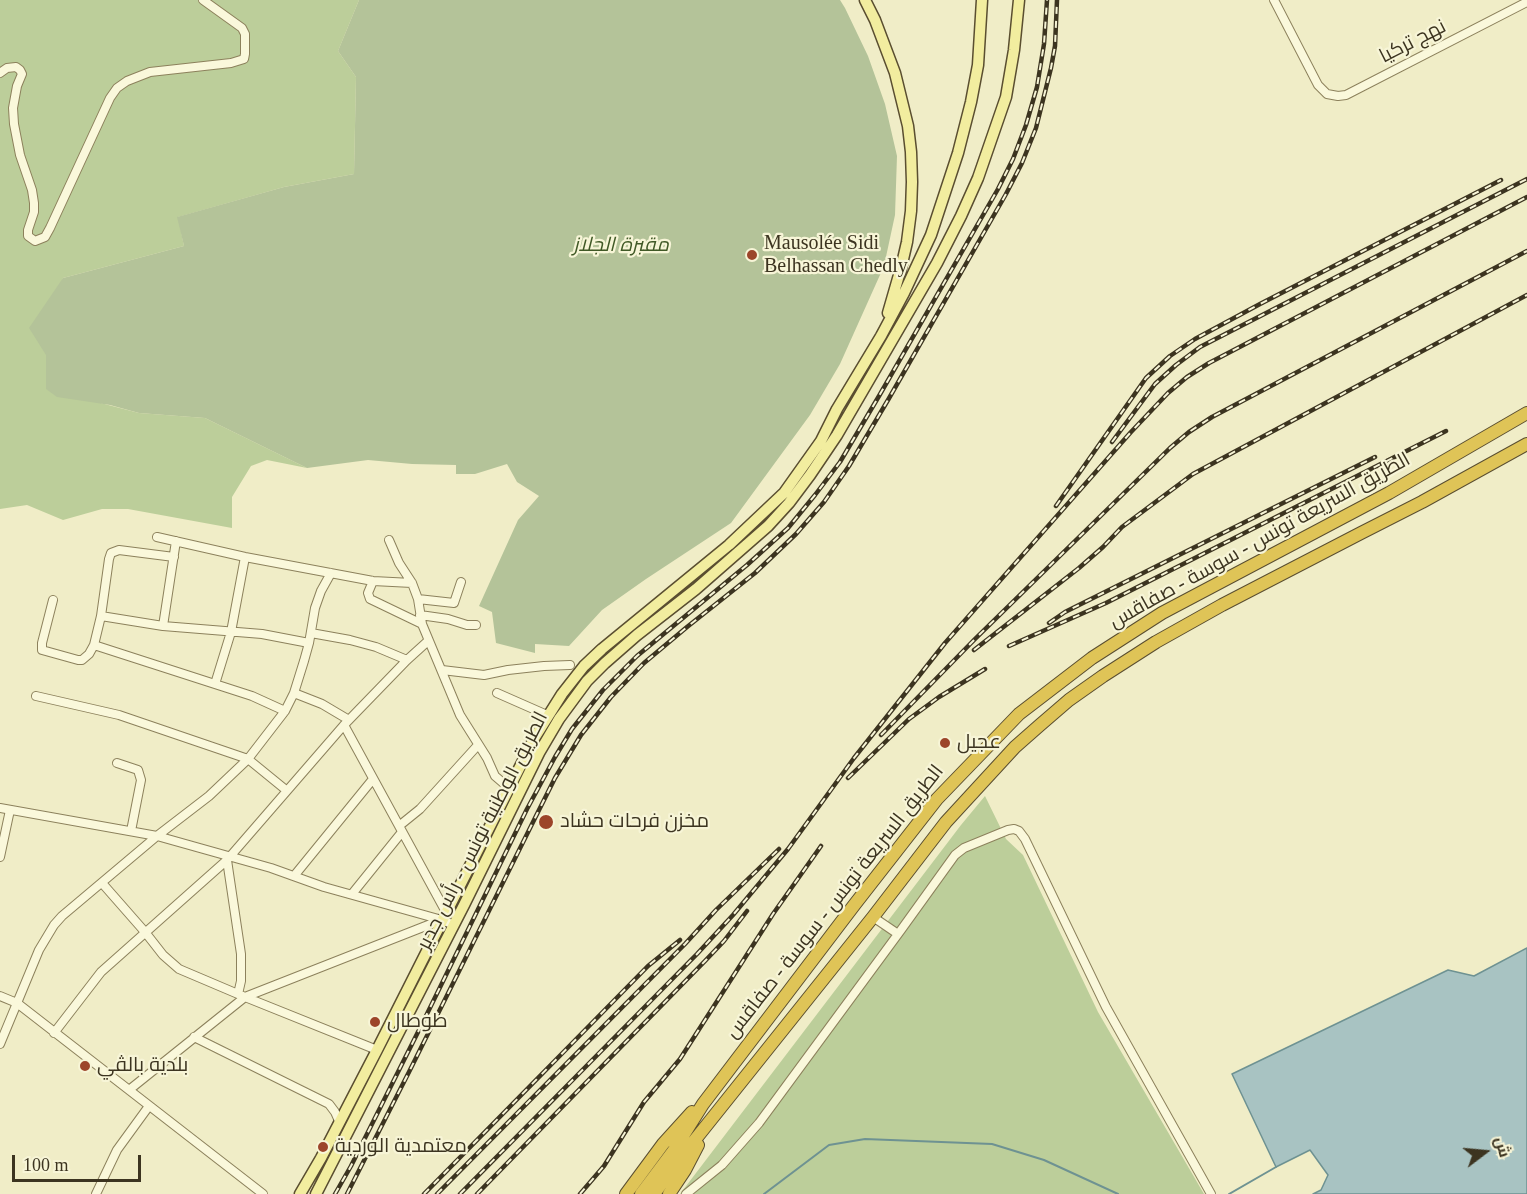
<!DOCTYPE html>
<html>
<head>
<meta charset="utf-8">
<style>
  body { margin:0 }
  #map { position:relative; width:1527px; height:1194px; overflow:hidden; background:#f0edc7; font-family:"Times New Roman",Cairo,serif }
  canvas { display:block }
  .north { position:absolute; left:1455px; top:1122px; width:60px; height:60px; -webkit-text-stroke:4px #f7f5d7; paint-order:stroke; rotate:74deg; font-size:16px; font-weight:700; line-height:24px; text-align:center; color:#3c3420 }
  .north::after { content:''; display:block; margin:auto; width:21px; height:27px; background:#3c3420; clip-path:polygon(50% 0,100% 100%,50% 72%,0 100%) }
  .scale { position:absolute; left:12px; top:1155px; width:129px; height:27px; box-sizing:border-box; border:3px solid #3c3420; border-top:0; padding-left:8px; font-size:18px; line-height:21px; white-space:nowrap; color:#3c3420; -webkit-text-stroke:4px #f7f5d7; paint-order:stroke }
</style>
</head>
<body>
<div id="map">
<canvas width="1527" height="1194"></canvas>
<div class="north">ش</div>
<div class="scale">100 m</div>
</div>
<script>
const ctx = document.querySelector('canvas').getContext('2d');
ctx.lineJoin = 'round';
function fillPath(path, color) {
  ctx.fillStyle = color;
  ctx.fill(path, 'evenodd');
}
function shape(rows) {
  const path = new Path2D();
  for (const r of rows) {
    path.moveTo(r[0], r[1]);
    for (let i = 2; i < r.length; i += 2) path.lineTo(r[i], r[i + 1]);
  }
  return path;
}
function strokePath(path, color, width, dash) {
  ctx.strokeStyle = color;
  ctx.lineWidth = width;
  ctx.lineCap = dash ? 'butt' : 'round';
  ctx.setLineDash(dash || []);
  ctx.stroke(path);
}
function write(font, color, halo, rows, align = 'center') {
  ctx.font = font + ' "Times New Roman",Cairo,serif';
  ctx.lineWidth = 4.5;
  ctx.setLineDash([]);
  ctx.textBaseline = 'middle';
  ctx.strokeStyle = halo;
  ctx.fillStyle = color;
  for (const [text, x, y, turn = 0] of rows) {
    ctx.save();
    ctx.translate(x, y);
    ctx.rotate((+turn || 0) * Math.PI / 180);
    ctx.textAlign = isNaN(turn) ? turn : align;
    if (halo) ctx.strokeText(text, 0, 0);
    ctx.fillText(text, 0, 0);
    ctx.restore();
  }
}
fillPath(shape([
  [0,0,359,0,338,51,356,77,354,174,284,187,178,217,184,246,63,278,46,355,47,389,139,413,205,418,307,468,267,460,251,466,232,497,232,528,128,509,102,509,63,520,27,505,0,509],
  [985,796,1006,839,1023,855,1098,1012,1204,1194,680,1194,961,825]
]), '#bcce9a');
fillPath(shape([
  [359,0,840,0,845,8,868,56,885,104,897,156,895,215,884,266,840,364,810,415,731,523,646,579,602,610,569,646,535,644,535,653,496,643,492,612,479,606,518,520,539,496,517,482,507,464,475,474,456,474,456,465,412,464,368,460,307,468,205,418,139,413,110,405,57,397,46,389,46,355,29,328,63,278,184,246,177,217,284,187,354,174,356,77,338,51]
]), '#b4c399');
const water = shape([
  [1527,948,1527,1194,1313,1194,1321,1190,1328,1175,1310,1150,1276,1167,1232,1074,1448,970,1474,976,1527,948]
]);
fillPath(water, '#a8c3c2');
strokePath(water, '#6e9292', 1.5);
strokePath(shape([
  [764,1194,829,1145,865,1139,992,1144,1044,1160,1118,1194],
  [1229,1194,1276,1167]
]), '#6e9292', 2);
const minor = shape([
  [1274,0,1318,85,1327,94,1338,96,1346,95,1527,2],
  [0,73,7,68,16,67,20,70,22,74,17,86,13,108,14,124,20,155,32,190,34,203,34,212,28,230,28,236,35,241,45,237,50,228,110,98,117,88,127,81,150,72,231,63,244,59,245,54,245,34,242,28,203,0],
  [157,537,245,557,373,581,412,583],
  [389,540,399,563,412,583,418,599,422,624,460,715,487,758,495,776,509,788],
  [373,581,368,593,370,599,422,624],
  [418,599,454,603,461,582],
  [53,600,42,643,42,650,78,660,82,660,89,654,94,645,101,616,109,559,111,553,119,550,174,557],
  [420,615,448,619,467,625,476,625],
  [101,616,163,626,262,634,309,643],
  [163,626,176,541],
  [311,633,350,640,376,647,407,660],
  [94,645,252,696,285,711],
  [442,670,484,675,508,670,544,666,570,665],
  [215,684,231,632,245,557],
  [294,693,322,704,349,720],
  [497,693,547,715],
  [36,696,119,715,248,759,286,790],
  [344,725,446,912],
  [117,763,138,770,141,780,131,831],
  [0,808,157,836,271,868,324,887,442,920,454,925],
  [399,826,420,809,478,745],
  [0,857,10,810],
  [227,860,241,954,241,981,238,994],
  [294,876,373,779],
  [102,883,145,932,163,955,179,969,245,997,377,1050],
  [352,894,402,832],
  [873,917,898,934],
  [0,996,17,1003,263,1194],
  [54,1033,101,972,227,860,344,725,407,660,428,641],
  [194,1037,329,1104,335,1112,339,1121],
  [0,1044,39,950,54,925,62,916,157,836,209,796,248,759,285,711,294,693,304,661,309,643,315,608,321,591,331,573],
  [129,1090,245,997,441,920],
  [96,1194,117,1150,149,1106],
  [686,1194,722,1165,759,1123,901,930,955,855,964,848,1008,830,1014,829,1019,831,1025,839,1106,1007,1211,1194]
]);
const major = shape([
  [865,0,875,20,895,73,908,126,911,152,912,182,911,211,907,242,901,268,888,313],
  [300,1194,321,1158,377,1050,535,737,562,694,584,666,602,649,729,545,784,493,821,441,837,409,881,336,904,293,931,235,958,153,971,102,978,65,982,0],
  [316,1194,464,905,539,753,559,719,587,681,605,663,637,635,696,589,768,526,789,503,810,475,837,435,937,263,961,216,978,178,1006,97,1014,50,1019,0]
]);
const highway = shape([
  [626,1194,663,1144,692,1112],
  [641,1194,674,1150,703,1104,855,904,937,799,1019,714,1092,658,1162,613,1389,493,1527,413],
  [654,1194,678,1161,873,917,946,822,1015,747,1040,725,1069,700,1103,676,1156,642,1222,605,1361,533,1422,502,1527,444],
  [669,1194,685,1170,698,1145]
]);
strokePath(minor, '#8c815c', 10);
strokePath(major, '#5a4e30', 13);
strokePath(highway, '#5a4e30', 14);
strokePath(minor, '#faf8db', 8);
strokePath(major, '#f2ed9f', 10);
strokePath(highway, '#dfc457', 12);
const rail = shape([
  [1112,442,1155,384,1176,365,1200,347,1527,179],
  [1056,506,1146,378,1170,356,1195,339,1260,304,1501,180],
  [1049,623,1065,612,1375,457],
  [1009,646,1106,603,1446,431],
  [974,650,1079,568,1103,547,1122,527,1193,474,1527,295],
  [881,735,975,639,1170,448,1189,432,1212,417,1527,251],
  [848,778,909,719,939,697,985,669],
  [335,1194,351,1166,426,1016,527,809,555,757,572,729,603,690,637,656,747,565,788,528,815,495,840,462,879,396,998,189,1013,159,1026,125,1037,87,1044,44,1047,0],
  [347,1194,409,1072,537,814,555,778,581,735,611,697,644,663,687,627,755,573,796,534,824,502,849,466,888,400,1006,194,1022,163,1036,128,1051,68,1055,46,1057,0],
  [424,1194,648,966,680,940],
  [437,1194,685,944,716,910,779,849],
  [460,1194,697,954,733,915,788,849,854,758,945,643,1131,432,1168,393,1187,377,1209,363,1527,197],
  [477,1194,705,961,724,941,747,911],
  [580,1194,604,1166,644,1102,680,1059,773,914,821,846]
]);
strokePath(rail, '#3c3420', 4.5);
strokePath(rail, '#f7f5d7', 2, [7]);
for (const [x, y, r, color] of [
  [752,255,6,"#9c452a"],
  [945,743,6,"#9c452a"],
  [546,822,8,"#9c452a"],
  [375,1022,6,"#9c452a"],
  [85,1066,6,"#9c452a"],
  [323,1147,6,"#9c452a"]
]) {
  const dot = new Path2D();
  dot.arc(x, y, r, 0, 2 * Math.PI);
  ctx.fillStyle = color;
  ctx.fill(dot);
  strokePath(dot, '#f7f5d7', 2);
}
write('20px', '#3c3420', '#f7f5d7', [
  ["نهج تركيا",1413,42,-27],
  ["الطريق السريعة تونس - سوسة - صفاقس",1260,541,-29],
  ["الطريق الوطنية تونس - رأس جدير",483,831,-63],
  ["الطريق السريعة تونس - سوسة - صفاقس",835,902,-52]
]);
write('20px', '#3c3420', '#f7f5d7', [
  ["Mausolée Sidi",764,244],
  ["Belhassan Chedly",764,267],
  ["عجيل",957,743],
  ["مخزن فرحات حشاد",560,822],
  ["طوطال",387,1022],
  ["بلدية بالڤي",97,1066],
  ["معتمدية الوردية",335,1147]
], 'left');
write('italic 20px', '#405926', '#f7f5d7', [
  ["مقبرة الجلاز",621,246]
]);
</script>
</body>
</html>
